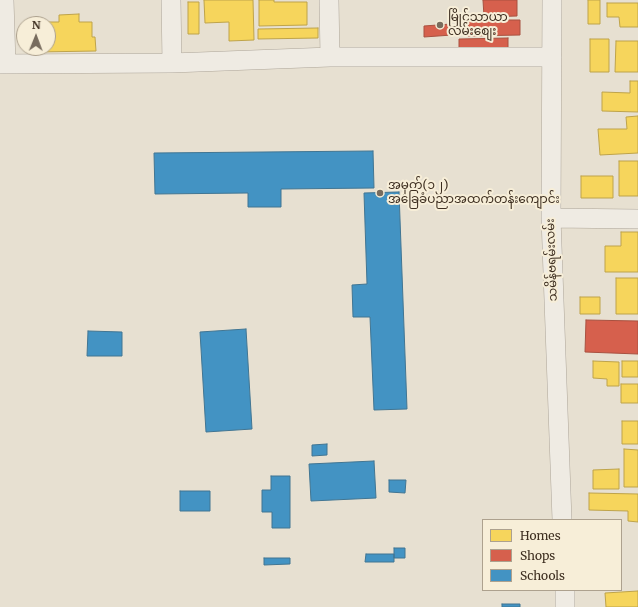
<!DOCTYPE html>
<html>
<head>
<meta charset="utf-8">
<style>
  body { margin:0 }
  #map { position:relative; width:638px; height:607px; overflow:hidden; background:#e7e0d1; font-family:Merriweather,serif }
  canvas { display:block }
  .legend { position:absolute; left:482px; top:519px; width:140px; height:72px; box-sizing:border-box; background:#f7eed8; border:1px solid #ada18e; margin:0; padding:5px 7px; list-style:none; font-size:12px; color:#3d2e20 }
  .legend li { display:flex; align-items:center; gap:8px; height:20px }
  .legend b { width:20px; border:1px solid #ada18e }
  .north { position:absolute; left:16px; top:16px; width:40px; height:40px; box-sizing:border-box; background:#f7eed8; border:1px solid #ada18e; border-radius:50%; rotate:1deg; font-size:11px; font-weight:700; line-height:16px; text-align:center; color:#3d2e20 }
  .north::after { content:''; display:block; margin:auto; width:14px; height:18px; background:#786c5e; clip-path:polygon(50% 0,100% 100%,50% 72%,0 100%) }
</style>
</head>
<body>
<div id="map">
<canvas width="638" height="607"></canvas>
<ul class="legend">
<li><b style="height:11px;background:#f6d55c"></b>Homes</li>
<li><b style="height:11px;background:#d6604d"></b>Shops</li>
<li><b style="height:11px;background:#4393c3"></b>Schools</li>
</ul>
<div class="north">N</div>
</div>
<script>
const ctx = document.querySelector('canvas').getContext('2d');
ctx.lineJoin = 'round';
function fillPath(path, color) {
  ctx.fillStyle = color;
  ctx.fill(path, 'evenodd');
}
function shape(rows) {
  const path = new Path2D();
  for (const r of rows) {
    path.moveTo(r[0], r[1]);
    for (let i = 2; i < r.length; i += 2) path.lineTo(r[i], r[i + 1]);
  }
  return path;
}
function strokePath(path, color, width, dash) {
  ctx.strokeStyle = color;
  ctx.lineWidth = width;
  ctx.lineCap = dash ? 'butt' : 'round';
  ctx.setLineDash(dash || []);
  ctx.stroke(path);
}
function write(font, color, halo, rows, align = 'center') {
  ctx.font = font + ' Merriweather,"Noto Sans Myanmar",serif';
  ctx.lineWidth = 4;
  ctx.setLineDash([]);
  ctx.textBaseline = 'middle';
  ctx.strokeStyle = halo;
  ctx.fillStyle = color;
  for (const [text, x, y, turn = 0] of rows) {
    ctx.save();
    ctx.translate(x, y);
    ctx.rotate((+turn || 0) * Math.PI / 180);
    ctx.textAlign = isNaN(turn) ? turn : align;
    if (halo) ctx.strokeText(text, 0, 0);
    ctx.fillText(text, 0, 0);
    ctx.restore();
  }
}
const homes = shape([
  [204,0,253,0,254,40,229,41,229,22,205,23,204,0],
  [259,0,274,0,274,2,307,2,307,25,259,26,259,0],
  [588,0,600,0,600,24,588,24,588,0],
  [188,2,199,2,199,34,188,34,188,2],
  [607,3,638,3,638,27,620,27,619,17,607,17,607,3],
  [79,14,79,22,92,22,92,37,95,37,96,51,37,52,37,48,48,48,48,24,45,24,45,22,59,22,59,15,79,14],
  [318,28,318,38,258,39,258,29,318,28],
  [590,39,609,39,609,72,590,72,590,39],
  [616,41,638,41,638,72,615,72,616,41],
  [630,81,638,81,638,112,602,111,602,92,630,93,630,81],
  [638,116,638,153,600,155,598,129,627,129,626,117,638,116],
  [619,161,638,161,638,196,619,196,619,161],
  [581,176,613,176,613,198,581,198,581,176],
  [621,232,638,232,638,272,605,272,605,246,621,246,621,232],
  [616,278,638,278,638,314,616,314,616,278],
  [580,297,600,297,600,314,580,314,580,297],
  [593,361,619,362,619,386,607,386,607,379,593,378,593,361],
  [622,361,638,361,638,377,622,377,622,361],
  [621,384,638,384,638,403,621,403,621,384],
  [622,421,638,421,638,444,622,444,622,421],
  [624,449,638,450,638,487,624,487,624,449],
  [619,469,619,489,593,489,593,470,619,469],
  [589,493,638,494,638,522,628,521,628,511,589,510,589,493],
  [638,591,638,607,606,607,605,593,638,591]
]);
fillPath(homes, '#f6d55c');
strokePath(homes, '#bea34a', 1);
const shops = shape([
  [483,0,517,0,517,16,484,17,483,0],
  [468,20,520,20,520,35,468,36,468,20],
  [451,24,452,35,424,37,424,26,451,24],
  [508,38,508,49,459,49,459,39,508,38],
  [586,320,638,321,638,354,585,352,586,320]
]);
fillPath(shops, '#d6604d');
strokePath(shops, '#a85140', 1);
const schools = shape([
  [373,151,374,188,281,189,281,207,248,207,248,193,155,194,154,153,373,151],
  [399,192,407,409,374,410,370,317,353,317,352,285,367,284,364,193,399,192],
  [246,329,252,429,206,432,200,332,246,329],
  [88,331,122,332,122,356,87,356,88,331],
  [327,444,327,455,312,456,312,445,327,444],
  [374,461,376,498,311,501,309,464,374,461],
  [271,476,290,476,290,528,272,528,272,512,262,512,262,490,271,490,271,476],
  [389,480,406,480,405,493,389,492,389,480],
  [180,491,210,491,210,511,180,511,180,491],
  [394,548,405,548,405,558,394,558,394,548],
  [366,554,394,554,394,562,365,562,366,554],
  [264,558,290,558,290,564,264,565,264,558],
  [502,604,520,604,520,607,502,607,502,604]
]);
fillPath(schools, '#4393c3');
strokePath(schools, '#417592', 1);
const street = shape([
  [4,0,6,64],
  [171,0,172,63],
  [329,0,330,57],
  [552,0,551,218,562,520],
  [0,64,172,63,330,57,552,57],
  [551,218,638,219],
  [565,590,565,607]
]);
strokePath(street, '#ada599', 20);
strokePath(street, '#efebe3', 19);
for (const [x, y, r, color] of [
  [440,25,4,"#786c5e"],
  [380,193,4,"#786c5e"]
]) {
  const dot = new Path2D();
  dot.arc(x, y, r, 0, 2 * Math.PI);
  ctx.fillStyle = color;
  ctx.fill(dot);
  strokePath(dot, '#f7eed8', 1.5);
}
write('12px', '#3d2e20', '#f7eed8', [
  ["မြိုင်သာယာ",448,18],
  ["လမ်းစျေး",448,32],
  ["အမှတ်(၁၂)",388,186],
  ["အခြေခံပညာအထက်တန်းကျောင်း",388,200]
], 'left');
write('12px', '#3d2e20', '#f7eed8', [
  ["သမိန်ဗရမ်းလမ်း",552,260,-92]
]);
</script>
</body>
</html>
